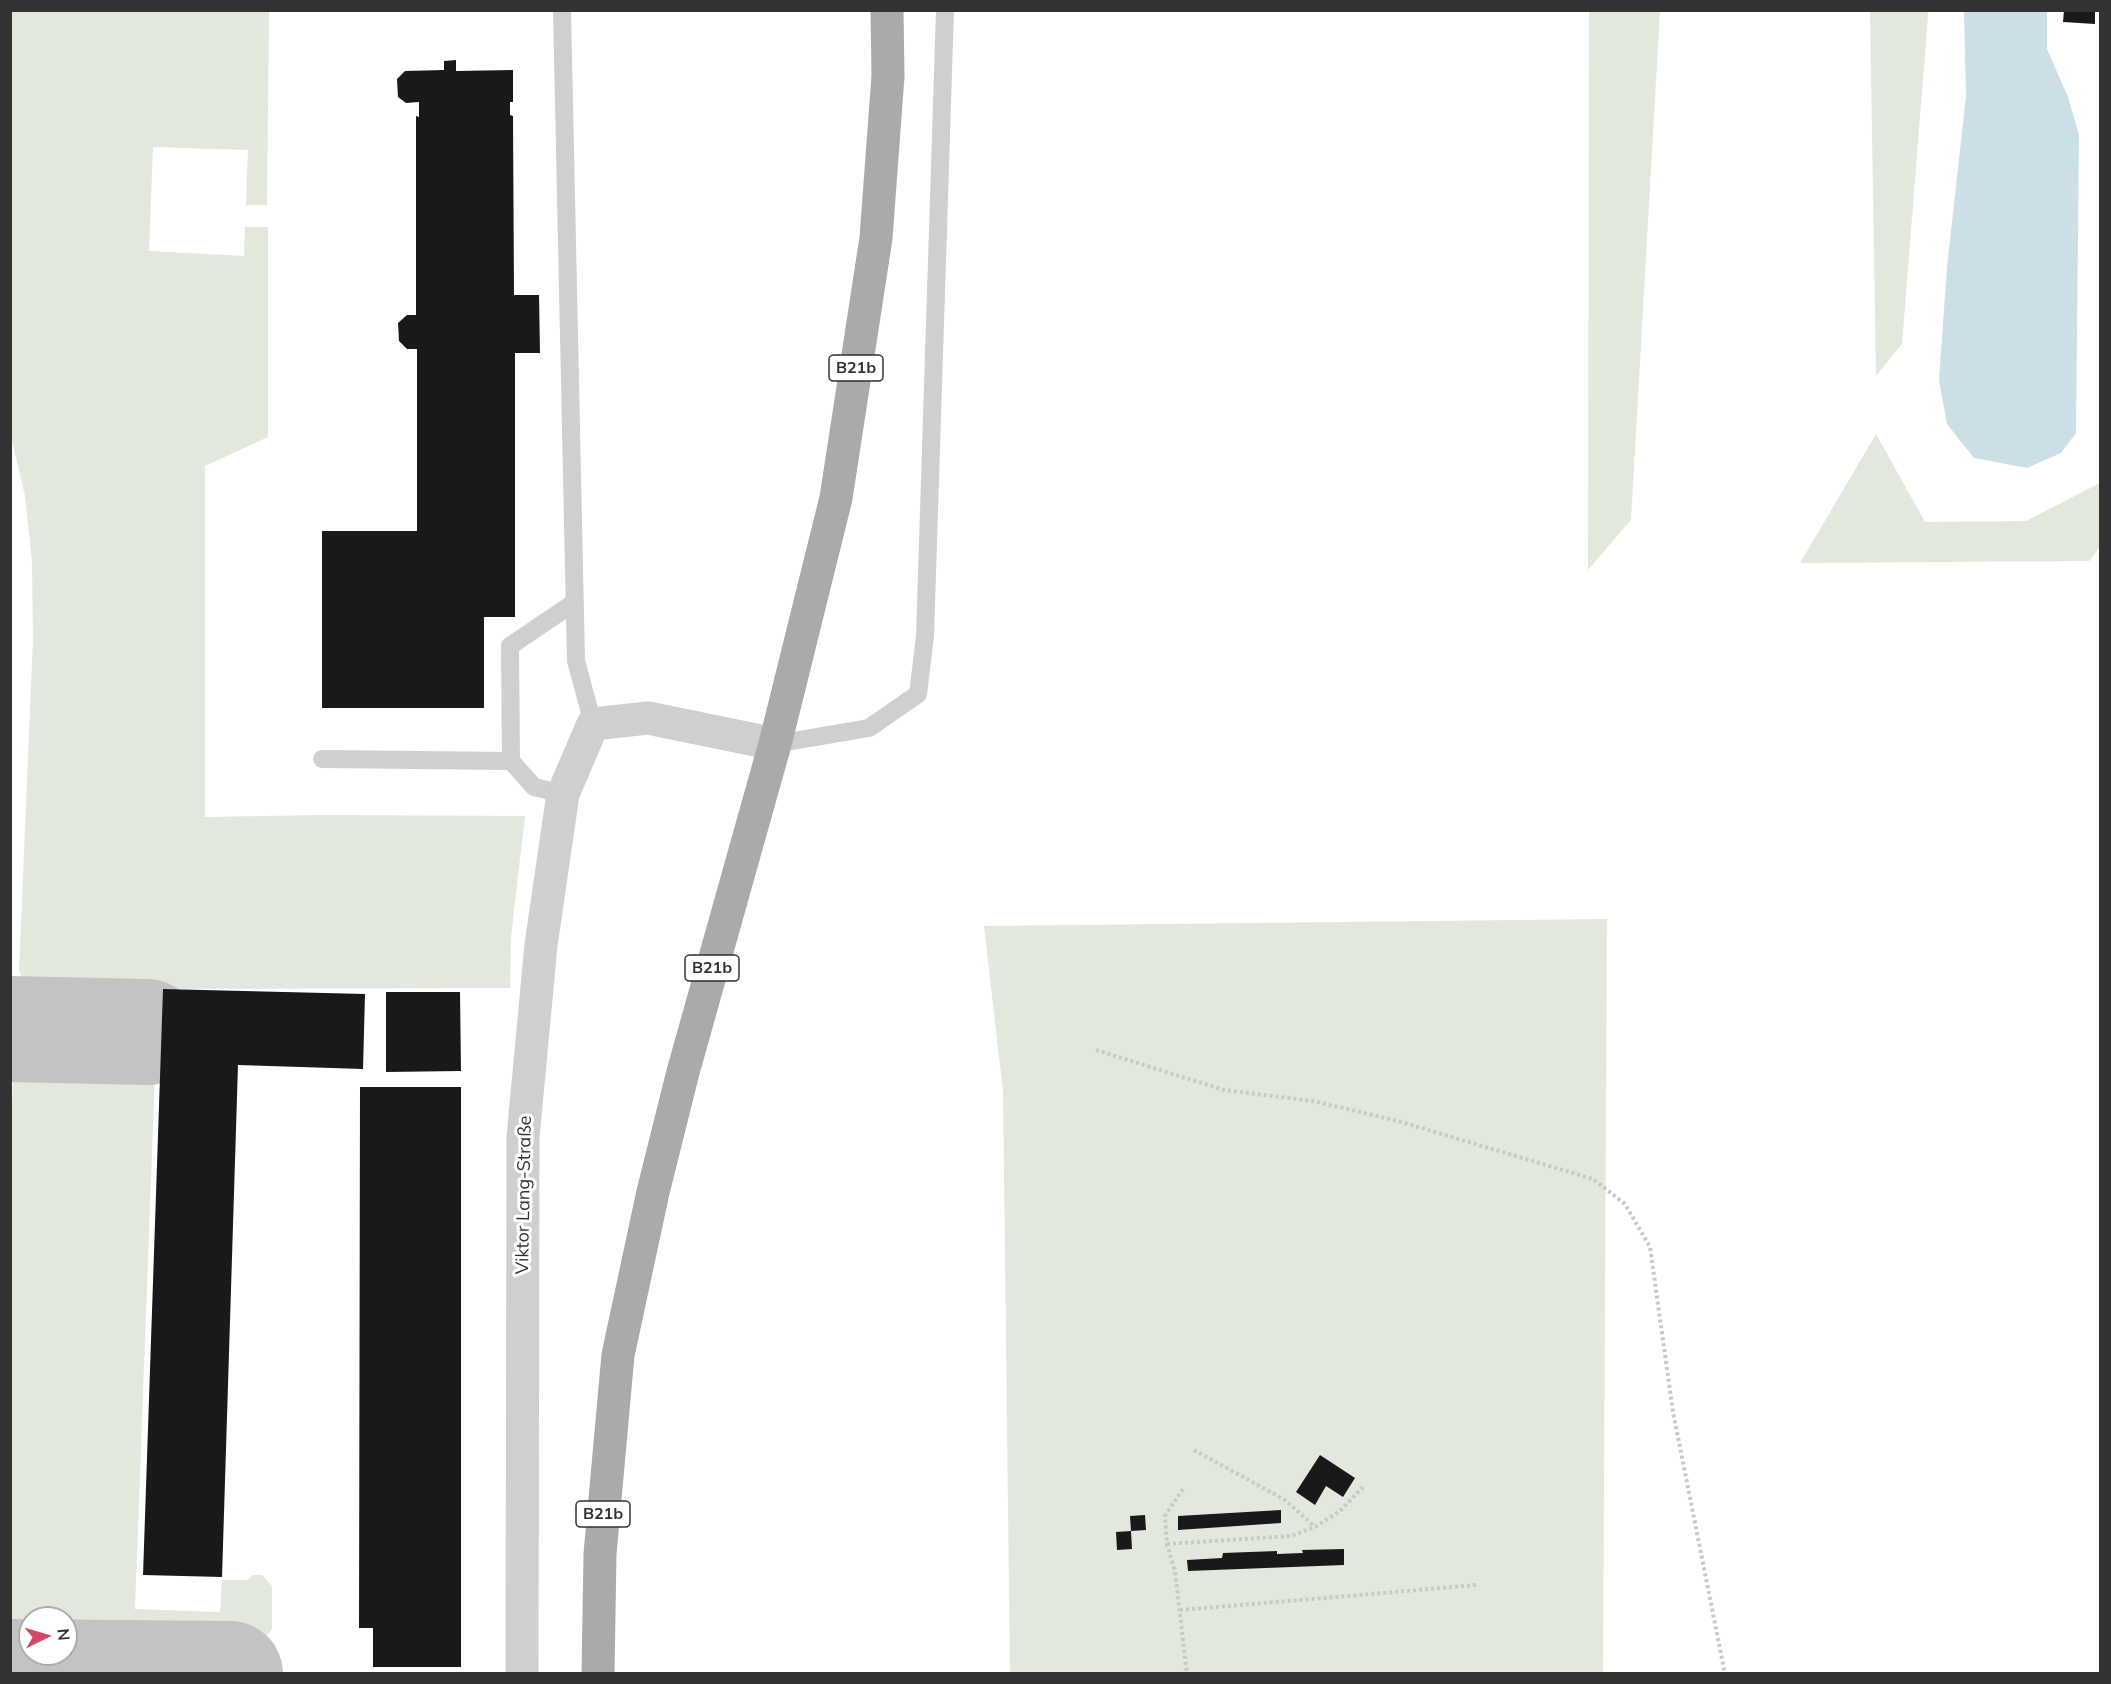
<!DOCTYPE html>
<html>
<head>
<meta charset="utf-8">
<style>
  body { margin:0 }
  #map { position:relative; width:2111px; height:1684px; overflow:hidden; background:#fff; font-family:Mulish,sans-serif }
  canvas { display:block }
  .frame { position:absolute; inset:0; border:12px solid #323232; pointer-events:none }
  .north { position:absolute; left:18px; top:1606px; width:60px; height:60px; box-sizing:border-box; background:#fff; border:2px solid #adadad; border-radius:50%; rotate:85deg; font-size:16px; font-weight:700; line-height:24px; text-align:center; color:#323232 }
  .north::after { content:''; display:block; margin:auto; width:21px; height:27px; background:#d34963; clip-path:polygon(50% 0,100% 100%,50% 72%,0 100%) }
</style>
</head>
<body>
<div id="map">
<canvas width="2111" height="1684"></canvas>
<div class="frame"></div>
<div class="north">N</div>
</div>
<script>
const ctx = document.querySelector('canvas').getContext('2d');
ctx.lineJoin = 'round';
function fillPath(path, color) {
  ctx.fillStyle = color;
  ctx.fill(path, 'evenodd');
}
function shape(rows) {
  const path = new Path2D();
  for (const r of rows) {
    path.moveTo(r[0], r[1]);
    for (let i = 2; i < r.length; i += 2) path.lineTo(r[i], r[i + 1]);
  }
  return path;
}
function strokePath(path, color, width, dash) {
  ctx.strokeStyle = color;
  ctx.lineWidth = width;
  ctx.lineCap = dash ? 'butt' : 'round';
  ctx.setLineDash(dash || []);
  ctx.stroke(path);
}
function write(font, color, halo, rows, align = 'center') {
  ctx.font = font + ' Mulish,sans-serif';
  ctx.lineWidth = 6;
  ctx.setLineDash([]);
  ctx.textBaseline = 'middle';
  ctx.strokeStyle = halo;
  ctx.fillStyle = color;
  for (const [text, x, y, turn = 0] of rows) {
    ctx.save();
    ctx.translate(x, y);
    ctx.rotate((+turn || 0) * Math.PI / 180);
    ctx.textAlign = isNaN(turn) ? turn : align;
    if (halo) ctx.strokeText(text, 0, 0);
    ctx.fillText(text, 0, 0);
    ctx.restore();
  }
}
fillPath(shape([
  [10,11,269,11,267,205,246,205,248,150,153,147,149,251,244,256,245,227,268,227,268,437,205,466,205,817,323,815,525,816,511,937,510,988,163,989,151,992,142,1002,135,1005,44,1003,34,997,24,984,19,970,33,639,32,562,25,496,10,432],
  [1589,11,1660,11,1631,520,1588,570],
  [1870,11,1928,11,1928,16,1902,344,1876,376],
  [1876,434,1925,522,2026,521,2100,483,2100,547,2089,561,1800,563],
  [1607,919,1603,1673,1010,1673,1003,1092,984,926],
  [45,1056,131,1057,155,1072,135,1609,220,1612,222,1580,247,1580,253,1575,262,1575,272,1586,272,1629,258,1648,248,1650,66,1649,66,1618,30,1618,30,1644,11,1630,10,1146,13,1082,29,1063]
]), '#e3e8dc');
fillPath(shape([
  [1964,11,2047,11,2047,49,2068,97,2079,135,2076,433,2061,453,2027,468,1974,458,1947,424,1939,380,1947,267,1966,96]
]), '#ccdfe6');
strokePath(shape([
  [10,1029,147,1032],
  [10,1672,230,1674]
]), '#c3c3c3', 106);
fillPath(shape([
  [2064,10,2095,10,2095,24,2063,22],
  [456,60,456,71,513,70,513,102,510,102,510,115,513,116,514,295,539,295,540,353,515,353,515,617,484,617,484,708,322,708,322,531,417,531,417,349,407,349,399,341,398,323,407,315,416,315,416,116,419,117,419,102,406,103,398,97,397,79,405,71,444,70,444,61],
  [163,989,365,994,363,1069,238,1065,222,1577,143,1575],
  [386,992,460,992,461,1071,386,1072],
  [360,1087,461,1087,461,1667,373,1667,373,1628,359,1628],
  [1320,1455,1355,1478,1343,1497,1326,1486,1315,1505,1296,1492],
  [1281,1510,1281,1523,1178,1530,1178,1516],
  [1145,1515,1146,1530,1131,1531,1132,1549,1117,1550,1116,1532,1131,1531,1130,1516],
  [1344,1549,1344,1565,1188,1571,1187,1560,1222,1558,1223,1553,1277,1551,1277,1554,1303,1553,1302,1550]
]), '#191919');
strokePath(shape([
  [1096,1050,1224,1090,1313,1101,1398,1121,1593,1179,1625,1204,1650,1247,1673,1412,1725,1674],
  [1194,1450,1285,1500,1315,1527],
  [1183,1489,1165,1516,1167,1544,1175,1572,1187,1674],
  [1167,1544,1291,1536,1315,1527,1340,1511,1363,1487],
  [1180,1610,1477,1585]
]), '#c9c9c9', 4, [3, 3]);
strokePath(shape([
  [562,10,576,661,593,724],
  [775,744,869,728,918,694,925,636,945,10],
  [322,759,511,761,534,787,563,794],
  [511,761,510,646,575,602]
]), '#cfcfcf', 18);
strokePath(shape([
  [522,1674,523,1137,541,945,563,794,593,724,648,718,775,744]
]), '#cfcfcf', 33);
strokePath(shape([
  [598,1674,600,1554,618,1355,653,1192,683,1072,775,744,836,498,876,238,888,76,887,10]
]), '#aaa', 33);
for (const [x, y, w] of [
  [856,368,54],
  [712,968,54],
  [603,1514,54]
]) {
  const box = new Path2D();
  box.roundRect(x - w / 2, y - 13, w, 26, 4.5);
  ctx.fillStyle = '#fff';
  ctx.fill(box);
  strokePath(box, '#323232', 1.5);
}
write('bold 16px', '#323232', null, [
  ["B21b",856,368],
  ["B21b",712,968],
  ["B21b",603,1514]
]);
write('18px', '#323232', '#fff', [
  ["Viktor Lang-Straße",524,1195,-89]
]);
</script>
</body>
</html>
